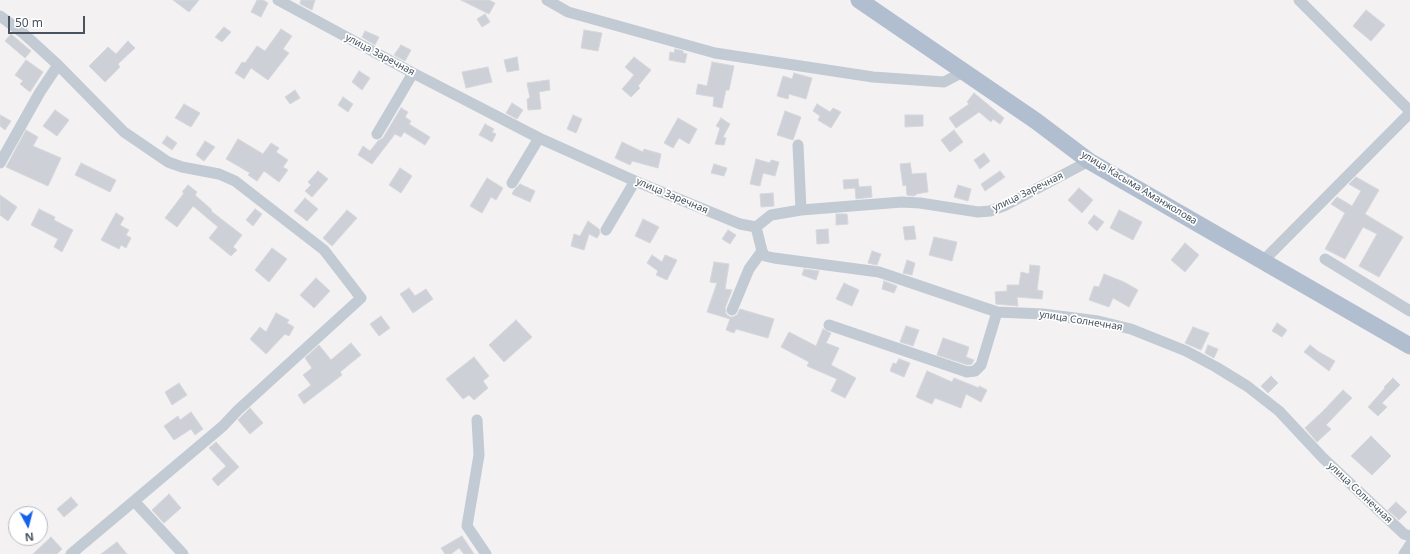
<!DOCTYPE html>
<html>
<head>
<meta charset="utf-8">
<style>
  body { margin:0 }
  #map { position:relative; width:1410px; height:554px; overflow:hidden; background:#f3f1f1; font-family:"Noto Sans",sans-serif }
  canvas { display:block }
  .north { position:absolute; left:8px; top:506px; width:40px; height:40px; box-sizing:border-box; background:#fff; border:1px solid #b6babf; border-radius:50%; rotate:173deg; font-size:11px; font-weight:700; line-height:16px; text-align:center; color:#48535f }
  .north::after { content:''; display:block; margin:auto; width:14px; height:18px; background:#1562ea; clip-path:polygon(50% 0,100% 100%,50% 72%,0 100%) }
  .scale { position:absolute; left:8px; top:16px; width:77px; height:18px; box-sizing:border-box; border:2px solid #48535f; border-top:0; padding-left:5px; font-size:12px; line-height:14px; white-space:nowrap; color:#48535f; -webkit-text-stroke:3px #fff; paint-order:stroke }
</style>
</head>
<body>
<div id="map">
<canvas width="1410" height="554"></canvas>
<div class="north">N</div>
<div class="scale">50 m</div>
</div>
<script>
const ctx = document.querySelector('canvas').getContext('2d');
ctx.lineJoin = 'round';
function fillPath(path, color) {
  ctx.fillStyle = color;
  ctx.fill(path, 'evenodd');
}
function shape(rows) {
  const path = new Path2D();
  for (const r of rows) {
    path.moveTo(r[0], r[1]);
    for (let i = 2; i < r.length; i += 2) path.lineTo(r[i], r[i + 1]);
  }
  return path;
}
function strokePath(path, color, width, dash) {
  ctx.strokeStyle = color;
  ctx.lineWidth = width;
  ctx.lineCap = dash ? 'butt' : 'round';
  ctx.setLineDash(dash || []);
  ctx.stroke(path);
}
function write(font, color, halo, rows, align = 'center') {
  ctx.font = font + ' "Noto Sans",sans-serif';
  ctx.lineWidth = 3.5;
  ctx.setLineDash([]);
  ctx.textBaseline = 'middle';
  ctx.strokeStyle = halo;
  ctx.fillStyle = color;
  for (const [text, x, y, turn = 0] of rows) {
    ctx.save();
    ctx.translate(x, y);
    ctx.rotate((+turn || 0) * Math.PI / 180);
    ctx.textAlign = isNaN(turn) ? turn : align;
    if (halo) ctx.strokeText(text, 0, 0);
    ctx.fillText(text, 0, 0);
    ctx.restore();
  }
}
const building = shape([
  [173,0,199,0,189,12,173,0],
  [257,0,263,0,268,3,261,17,251,12,257,0],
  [301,0,315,0,312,10,300,4,301,0],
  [461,0,489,0,495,3,489,14,461,0],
  [1366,10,1385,25,1371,41,1353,26,1366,10],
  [485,14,490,22,482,27,477,19,485,14],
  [224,27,231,32,222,42,215,37,224,27],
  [281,29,292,36,283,49,289,53,268,80,251,68,244,79,235,73,242,62,245,63,257,46,265,51,281,29],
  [584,30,602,33,598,51,581,48,584,30],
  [365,31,379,37,375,45,362,37,365,31],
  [11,34,31,51,25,58,5,41,11,34],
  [128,41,135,48,118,64,120,67,105,82,89,66,108,47,116,54,128,41],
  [401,45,411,50,405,61,394,55,401,45],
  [675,49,683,51,683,53,687,54,685,63,669,60,670,52,674,53,675,49],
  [517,57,519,70,507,72,504,60,517,57],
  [634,57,651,70,638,86,640,88,631,97,622,89,634,75,625,67,634,57],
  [26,60,43,72,30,92,20,84,23,81,15,75,26,60],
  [712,62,734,66,729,90,726,90,722,108,713,106,714,97,696,94,698,84,707,86,712,62],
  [488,67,492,82,466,88,462,72,488,67],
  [359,71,370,78,362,90,352,82,359,71],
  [794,73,812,78,806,99,789,94,788,99,777,96,783,76,792,79,794,73],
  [549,80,550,90,539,92,541,109,528,110,527,99,530,98,527,83,549,80],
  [295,90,300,98,290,104,285,97,295,90],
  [974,93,1004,118,1000,124,993,119,991,122,979,112,956,128,949,118,969,104,967,102,974,93],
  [343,97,353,104,348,112,338,105,343,97],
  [512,103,523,110,517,119,506,113,512,103],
  [184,104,200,113,191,127,175,118,184,104],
  [817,104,830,112,833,108,841,112,831,128,818,120,820,116,813,111,817,104],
  [401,108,408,112,405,117,411,121,409,124,430,137,425,145,404,132,401,137,395,134,372,164,358,155,363,146,370,151,378,141,383,138,401,108],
  [55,110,69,120,57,136,43,126,55,110],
  [785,111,801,117,793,140,777,135,785,111],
  [0,115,11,121,5,130,0,126,0,115],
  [573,115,582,119,576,133,567,129,573,115],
  [905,115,923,115,923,126,905,127,905,115],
  [678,118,697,129,689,144,679,138,673,148,664,143,678,118],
  [721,118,730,124,723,137,726,138,724,145,715,144,720,128,716,126,721,118],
  [485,124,494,129,492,132,496,134,492,142,479,135,485,124],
  [26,130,38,137,33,146,61,158,48,186,6,167,26,130],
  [954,130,963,142,950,152,941,140,954,130],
  [167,136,177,143,172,150,162,143,167,136],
  [238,139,263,154,271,143,279,148,276,152,288,160,283,167,288,170,279,182,264,171,257,181,248,175,250,173,226,159,238,139],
  [205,141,215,147,204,161,196,155,205,141],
  [622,142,643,152,644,149,661,154,658,168,632,161,630,165,615,158,622,142],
  [984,153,990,161,980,169,974,160,984,153],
  [756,159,770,163,771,160,779,162,775,176,763,173,760,186,750,184,756,159],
  [81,163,116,180,110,192,75,175,81,163],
  [910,163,912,174,926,173,928,192,916,194,916,195,913,196,907,195,906,185,903,186,900,164,910,163],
  [714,164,727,168,724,176,711,173,714,164],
  [400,168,412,176,401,193,389,185,400,168],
  [318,171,328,179,312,197,305,191,311,185,308,182,318,171],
  [1000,171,1005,177,985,191,981,184,1000,171],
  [1356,177,1379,190,1365,214,1403,237,1379,277,1359,266,1377,234,1363,227,1345,259,1325,249,1345,213,1331,204,1337,197,1352,206,1361,191,1349,184,1356,177],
  [487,178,503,188,496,200,491,197,482,213,470,206,487,178],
  [858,179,859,187,871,186,872,197,856,199,855,188,844,189,843,180,858,179],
  [520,184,535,191,530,202,512,194,514,190,520,184],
  [188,185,197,192,195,195,212,210,211,211,242,235,233,247,237,250,231,256,209,238,218,227,193,206,177,227,165,218,184,193,182,192,188,185],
  [958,185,971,189,968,201,954,197,958,185],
  [1079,188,1093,200,1082,213,1068,200,1079,188],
  [773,193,774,206,761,207,760,194,773,193],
  [0,195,17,207,8,221,0,215,0,195],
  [305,198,318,209,307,221,294,211,305,198],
  [39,209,55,217,54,220,73,230,62,252,54,247,58,239,31,225,39,209],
  [255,209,262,214,253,226,246,220,255,209],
  [347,210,357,218,332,246,323,238,347,210],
  [1119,210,1142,222,1133,240,1110,228,1119,210],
  [116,213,124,218,120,225,129,230,126,235,131,238,126,248,121,245,119,249,101,240,116,213],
  [836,214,847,214,848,224,836,225,836,214],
  [1094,215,1104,222,1097,231,1088,223,1094,215],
  [643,219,659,227,650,243,635,236,643,219],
  [588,221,599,229,600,233,597,238,589,234,584,250,571,246,574,234,580,236,588,221],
  [914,226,916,239,905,240,903,227,914,226],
  [828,229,829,243,817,244,816,230,828,229],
  [728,230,736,235,730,244,722,239,728,230],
  [934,237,957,242,952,261,929,255,934,237],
  [1185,243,1199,255,1185,272,1171,260,1185,243],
  [272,248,287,259,269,282,255,270,272,248],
  [872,251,881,254,877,265,868,263,872,251],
  [652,255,662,262,665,255,677,260,667,280,656,275,658,271,647,263,652,255],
  [907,260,915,263,912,275,903,273,907,260],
  [714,262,729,264,725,289,732,290,725,308,726,314,730,317,733,317,737,315,740,309,774,319,768,338,736,329,734,333,726,330,730,319,707,312,717,283,710,282,714,262],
  [1030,265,1040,266,1037,290,1043,291,1042,299,1017,297,1018,306,996,304,995,292,1007,291,1007,285,1019,285,1021,272,1029,274,1030,265],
  [804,269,819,271,816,280,802,275,804,269],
  [1104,274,1124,282,1138,290,1129,307,1113,298,1109,307,1089,300,1094,286,1099,287,1104,274],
  [316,278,330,291,314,308,300,295,316,278],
  [884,281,897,286,894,293,882,289,884,281],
  [844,283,859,290,852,306,836,299,844,283],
  [409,288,415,296,426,289,433,299,413,313,400,294,409,288],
  [276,313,289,320,287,323,294,327,289,336,285,334,266,354,250,339,260,327,266,332,276,313],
  [381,316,390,328,379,336,370,324,381,316],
  [516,320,532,337,504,362,489,345,516,320],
  [1277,323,1287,330,1282,337,1272,331,1277,323],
  [906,326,919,330,913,346,900,342,906,326],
  [1193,327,1209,333,1201,350,1185,343,1193,327],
  [823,329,831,333,826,343,839,348,831,365,856,378,845,398,831,391,837,379,807,366,809,362,781,347,789,332,816,346,823,329],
  [943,338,969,347,966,357,974,360,972,364,968,365,937,355,943,338],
  [351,343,361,355,340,372,342,375,304,404,298,395,311,385,303,375,312,368,305,358,319,345,331,360,351,343],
  [1208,345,1218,349,1214,358,1205,353,1208,345],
  [1310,345,1319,352,1335,361,1329,371,1304,352,1310,345],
  [474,357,489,376,483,381,488,388,474,400,469,395,463,399,446,379,474,357],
  [899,359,910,363,904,377,890,371,893,363,896,364,899,359],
  [927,371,952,382,954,378,979,388,979,386,987,390,981,402,966,394,961,408,935,398,932,404,916,397,927,371],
  [1271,376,1278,383,1268,393,1261,386,1271,376],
  [1393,378,1400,385,1382,403,1387,407,1378,416,1368,407,1385,388,1384,387,1393,378],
  [179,383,187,395,172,405,165,392,179,383],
  [1343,390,1352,398,1326,425,1331,429,1317,442,1305,428,1323,411,1343,390],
  [250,408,263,423,250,434,238,420,250,408],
  [191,412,203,429,195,435,191,429,174,440,164,426,178,416,180,420,191,412],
  [1371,436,1391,456,1372,475,1351,456,1371,436],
  [216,442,239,467,218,486,212,479,226,466,209,448,216,442],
  [169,494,181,508,164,523,152,510,169,494],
  [71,497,78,505,64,517,57,509,71,497],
  [1396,502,1407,512,1399,520,1388,510,1396,502],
  [462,536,474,554,464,554,459,548,451,554,445,554,441,548,462,536],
  [51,537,62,549,57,554,33,554,51,537],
  [117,542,127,554,101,554,117,542]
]);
fillPath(building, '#cdd0d6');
strokePath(building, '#d5d7dc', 1);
strokePath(shape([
  [278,0,413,73,539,138,635,181,740,224,756,227,771,215,801,210,902,202,920,203,978,212,990,211,1006,205,1089,161],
  [547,0,568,12,715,53,873,77,944,82,963,72],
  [1299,0,1410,111],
  [0,16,23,33,58,65,124,132,168,162,182,167,219,174,235,181,324,250,361,298,238,410,223,426,134,501,183,554],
  [377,134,413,73],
  [798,145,801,210],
  [0,163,40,92,58,65],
  [512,183,539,138],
  [756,227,762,251,765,256,774,258,879,272,997,312,1043,314,1098,321,1131,329,1186,351,1216,367,1247,386,1279,411,1323,458,1404,534,1410,536],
  [606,230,635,181],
  [1325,259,1410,311],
  [1263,261,1410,113],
  [732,310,749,269,762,251],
  [829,325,967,372,975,371,981,365,997,312],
  [477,420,479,455,467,526,486,554],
  [71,554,134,501],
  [1404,554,1410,545]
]), '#c2cad3', 11);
strokePath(shape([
  [859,0,1036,121,1089,161,1410,346]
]), '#b0bed0', 17);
write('10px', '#48535f', '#fff', [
  ["улица Заречная",380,55,28],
  ["улица Касыма Аманжолова",1139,188,31],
  ["улица Заречная",1028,192,-26],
  ["улица Заречная",672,196,23],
  ["улица Солнечная",1081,321,9],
  ["улица Солнечная",1360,493,43]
]);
</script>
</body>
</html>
